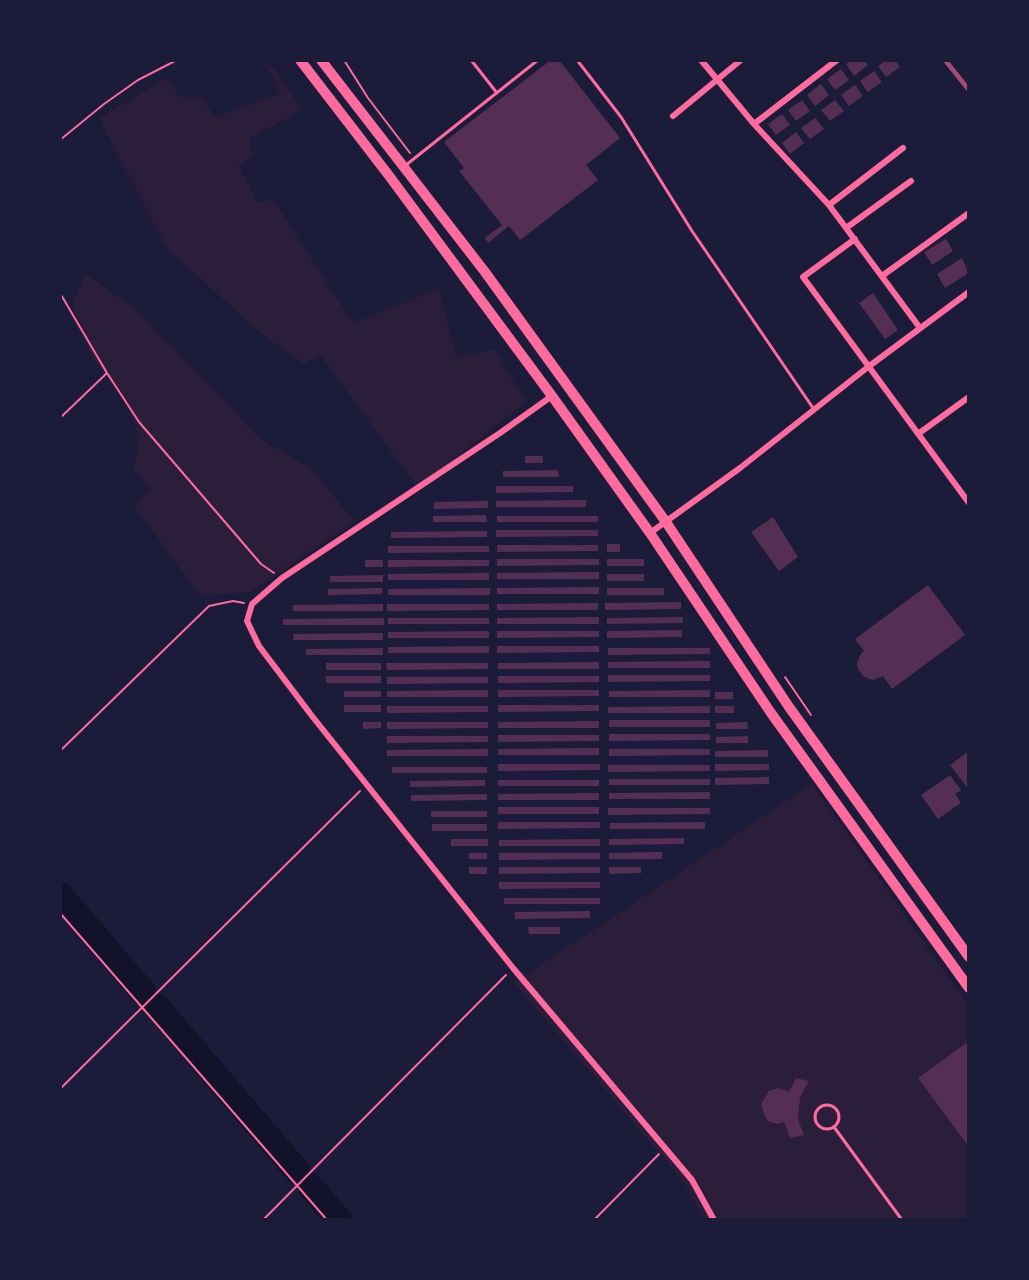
<!DOCTYPE html>
<html>
<head>
<meta charset="utf-8">
<style>
  body { margin:0 }
  #map { position:relative; width:1029px; height:1280px; overflow:hidden; background:#1b1b3a; font-family:Barlow,sans-serif }
  canvas { display:block }
  .frame { position:absolute; inset:0; border:62px solid #1b1b3a; pointer-events:none }
</style>
</head>
<body>
<div id="map">
<canvas width="1029" height="1280"></canvas>
<div class="frame"></div>
</div>
<script>
const ctx = document.querySelector('canvas').getContext('2d');
ctx.lineJoin = 'round';
function fillPath(path, color) {
  ctx.fillStyle = color;
  ctx.fill(path, 'evenodd');
}
function shape(rows) {
  const path = new Path2D();
  for (const r of rows) {
    if (r.length === 3) {
      path.moveTo(r[0] + r[2], r[1]);
      path.arc(r[0], r[1], r[2], 0, 2 * Math.PI);
      continue;
    }
    path.moveTo(r[0], r[1]);
    for (let i = 2; i < r.length; i += 2) path.lineTo(r[i], r[i + 1]);
  }
  return path;
}
function strokePath(path, color, width, dash) {
  ctx.strokeStyle = color;
  ctx.lineWidth = width;
  ctx.lineCap = dash ? 'butt' : 'round';
  ctx.setLineDash(dash || []);
  ctx.stroke(path);
}
fillPath(shape([
  [265,63,275,69,302,110,249,139,253,155,239,166,258,203,273,199,353,323,439,288,456,357,495,349,526,402,418,488,320,355,304,364,258,331,166,247,99,118,168,78,179,97,202,97,215,117,281,93],
  [86,274,134,308,261,439,312,469,354,521,251,592,200,596,134,506,151,489,133,469,140,439,124,397,93,360,72,303],
  [812,784,969,1006,969,1220,704,1220,684,1182,514,983]
]), '#2a1e3b');
strokePath(shape([
  [60,895,143,992],
  [157,1007,297,1171],
  [310,1186,339,1220]
]), '#12122b', 26);
fillPath(shape([
  [551,60,559,60,620,138,586,165,598,180,520,240,509,226,488,243,485,238,502,225,459,171,464,168,444,142],
  [852,60,864,60,868,65,854,76,846,64],
  [886,60,895,60,900,67,886,77,878,66],
  [841,69,849,80,835,90,827,79],
  [874,71,882,82,868,92,860,81],
  [821,84,829,95,815,106,807,95],
  [855,85,863,96,849,106,841,95],
  [802,100,810,111,796,121,788,110],
  [835,100,844,111,830,121,821,110],
  [782,114,790,125,776,135,768,124],
  [815,118,824,129,810,139,801,128],
  [796,132,804,143,790,154,782,143],
  [946,239,953,251,932,265,924,252],
  [962,258,969,273,945,288,937,274],
  [873,293,898,330,885,339,859,303],
  [525,456,543,456,543,463,525,463],
  [558,470,559,477,503,477,503,471],
  [496,486,573,486,573,492,496,493],
  [586,500,586,507,496,507,496,501],
  [488,501,488,508,434,509,434,502],
  [486,515,487,522,433,522,433,516],
  [497,516,598,516,598,522,497,522],
  [773,517,798,557,779,571,751,532],
  [496,530,598,530,598,536,496,537],
  [487,531,487,537,391,538,391,532],
  [607,544,620,544,620,552,607,552],
  [497,545,598,545,598,551,497,552],
  [388,546,489,546,489,552,388,553],
  [497,559,599,559,599,565,497,566],
  [607,559,644,559,644,566,607,566],
  [365,560,383,560,383,567,365,567],
  [388,560,489,560,489,566,388,567],
  [599,572,599,579,497,579,497,573],
  [489,573,489,580,388,580,388,574],
  [607,574,644,574,644,581,607,581],
  [383,575,383,582,330,582,330,576],
  [928,585,965,635,892,689,883,676,873,680,864,677,858,669,857,664,860,655,864,651,855,639],
  [599,587,599,594,497,594,497,588],
  [382,588,382,594,328,595,328,589],
  [490,588,490,595,388,595,388,589],
  [607,588,664,588,664,595,607,595],
  [681,602,681,609,605,610,605,603],
  [598,603,598,610,497,610,497,604],
  [383,604,383,611,293,611,293,605],
  [387,604,489,604,489,610,387,611],
  [599,617,599,624,497,624,497,618],
  [683,617,683,623,607,624,607,618],
  [384,618,384,625,283,625,283,619],
  [388,618,489,618,489,624,388,624],
  [682,630,682,637,607,638,607,631],
  [489,631,489,638,388,638,388,632],
  [497,631,599,631,599,637,497,638],
  [383,633,383,640,293,640,293,634],
  [489,646,489,653,388,653,388,647],
  [497,646,599,646,599,652,497,653],
  [383,648,383,655,306,655,306,649],
  [608,648,710,648,710,654,608,655],
  [710,661,710,668,608,668,608,662],
  [599,662,599,669,498,669,498,663],
  [326,663,381,663,381,670,326,670],
  [386,663,488,663,488,669,387,670],
  [608,675,710,675,710,681,608,682],
  [326,676,381,676,381,683,326,683],
  [498,676,599,676,599,682,498,683],
  [387,677,488,677,488,683,387,684],
  [488,690,488,697,387,697,387,691],
  [498,690,599,690,599,696,498,697],
  [710,690,710,697,609,697,609,691],
  [344,691,381,691,381,697,344,697],
  [715,692,733,692,733,699,715,699],
  [344,705,381,705,381,712,344,712],
  [498,705,599,705,599,711,498,712],
  [387,706,488,706,488,712,387,713],
  [710,706,710,713,608,713,608,707],
  [715,706,734,706,734,713,715,713],
  [609,720,710,720,710,727,609,727],
  [599,721,599,728,498,728,498,722],
  [363,722,381,722,381,728,363,729],
  [387,722,488,722,488,728,387,729],
  [747,722,748,729,716,729,716,723],
  [609,734,710,734,710,740,609,741],
  [498,735,599,735,599,741,498,742],
  [387,736,488,736,488,742,387,743],
  [748,736,748,743,716,743,716,737],
  [599,748,599,755,498,755,498,749],
  [488,749,488,756,387,756,387,750],
  [609,749,710,749,710,755,609,756],
  [768,750,768,757,715,757,715,751],
  [969,751,969,790,950,765],
  [498,764,600,764,600,770,498,771],
  [715,764,769,764,769,770,715,771],
  [608,765,710,765,710,771,608,772],
  [392,767,487,767,487,773,392,773],
  [950,775,961,790,955,794,961,803,938,819,921,795],
  [769,777,769,784,715,785,715,778],
  [609,779,710,779,710,785,609,785],
  [485,780,485,786,410,787,410,781],
  [498,780,599,780,599,786,498,786],
  [710,792,710,799,609,799,609,793],
  [599,793,599,800,498,800,498,794],
  [487,794,487,800,411,801,411,795],
  [498,807,599,807,599,814,498,814],
  [608,808,710,808,710,814,608,815],
  [431,811,487,811,487,817,431,817],
  [498,822,600,822,600,828,498,829],
  [705,822,705,829,610,829,610,823],
  [432,824,487,824,487,831,432,831],
  [684,838,684,844,609,845,609,839],
  [451,839,488,839,488,846,451,846],
  [600,839,600,846,499,846,499,840],
  [662,852,662,859,609,859,609,853],
  [469,853,487,853,487,859,469,859],
  [499,853,600,853,600,859,499,860],
  [469,867,487,867,487,874,469,874],
  [499,867,600,867,600,873,499,874],
  [609,867,641,867,641,873,609,874],
  [499,882,600,882,600,888,499,889],
  [504,898,600,898,600,904,504,904],
  [590,911,590,918,515,919,515,912],
  [528,927,560,927,560,934,529,934],
  [969,1041,969,1147,918,1078],
  [796,1078,809,1081,800,1097,798,1120,804,1135,790,1138,784,1122,777,1124,768,1121,763,1112,761,1104,769,1091,778,1088,789,1092]
]), '#542f53');
strokePath(shape([
  [344,60,368,98,410,153],
  [60,140,104,104,138,80,177,60],
  [60,293,107,373,139,422,261,564,274,573],
  [60,418,107,373],
  [785,677,811,715],
  [60,751,209,606,233,601,244,603],
  [60,913,327,1220],
  [60,1089,360,791],
  [263,1220,506,975],
  [594,1220,659,1154]
]), '#ff6b9d', 2);
strokePath(shape([
  [471,60,497,93],
  [577,60,621,117,692,231,813,408],
  [406,165,538,60],
  [827,1117,12],
  [834,1127,902,1220]
]), '#ff6b9d', 3);
strokePath(shape([
  [701,60,754,124,829,205,920,328],
  [673,116,741,60],
  [754,124,837,60],
  [829,205,903,148],
  [846,228,911,181],
  [855,239,803,277,969,503],
  [882,276,969,213],
  [552,396,500,433,282,578,252,604,247,621,259,646,312,716,513,968,692,1180,714,1220],
  [918,434,969,397],
  [650,533,740,468,868,367,969,292]
]), '#ff6b9d', 6);
strokePath(shape([
  [300,60,390,177,552,396,650,533,771,713,969,988],
  [321,60,485,272,666,522,789,707,969,957]
]), '#ff6b9d', 10);
strokePath(shape([
  [945,60,969,90]
]), '#a44b75', 4.5);
</script>
</body>
</html>
